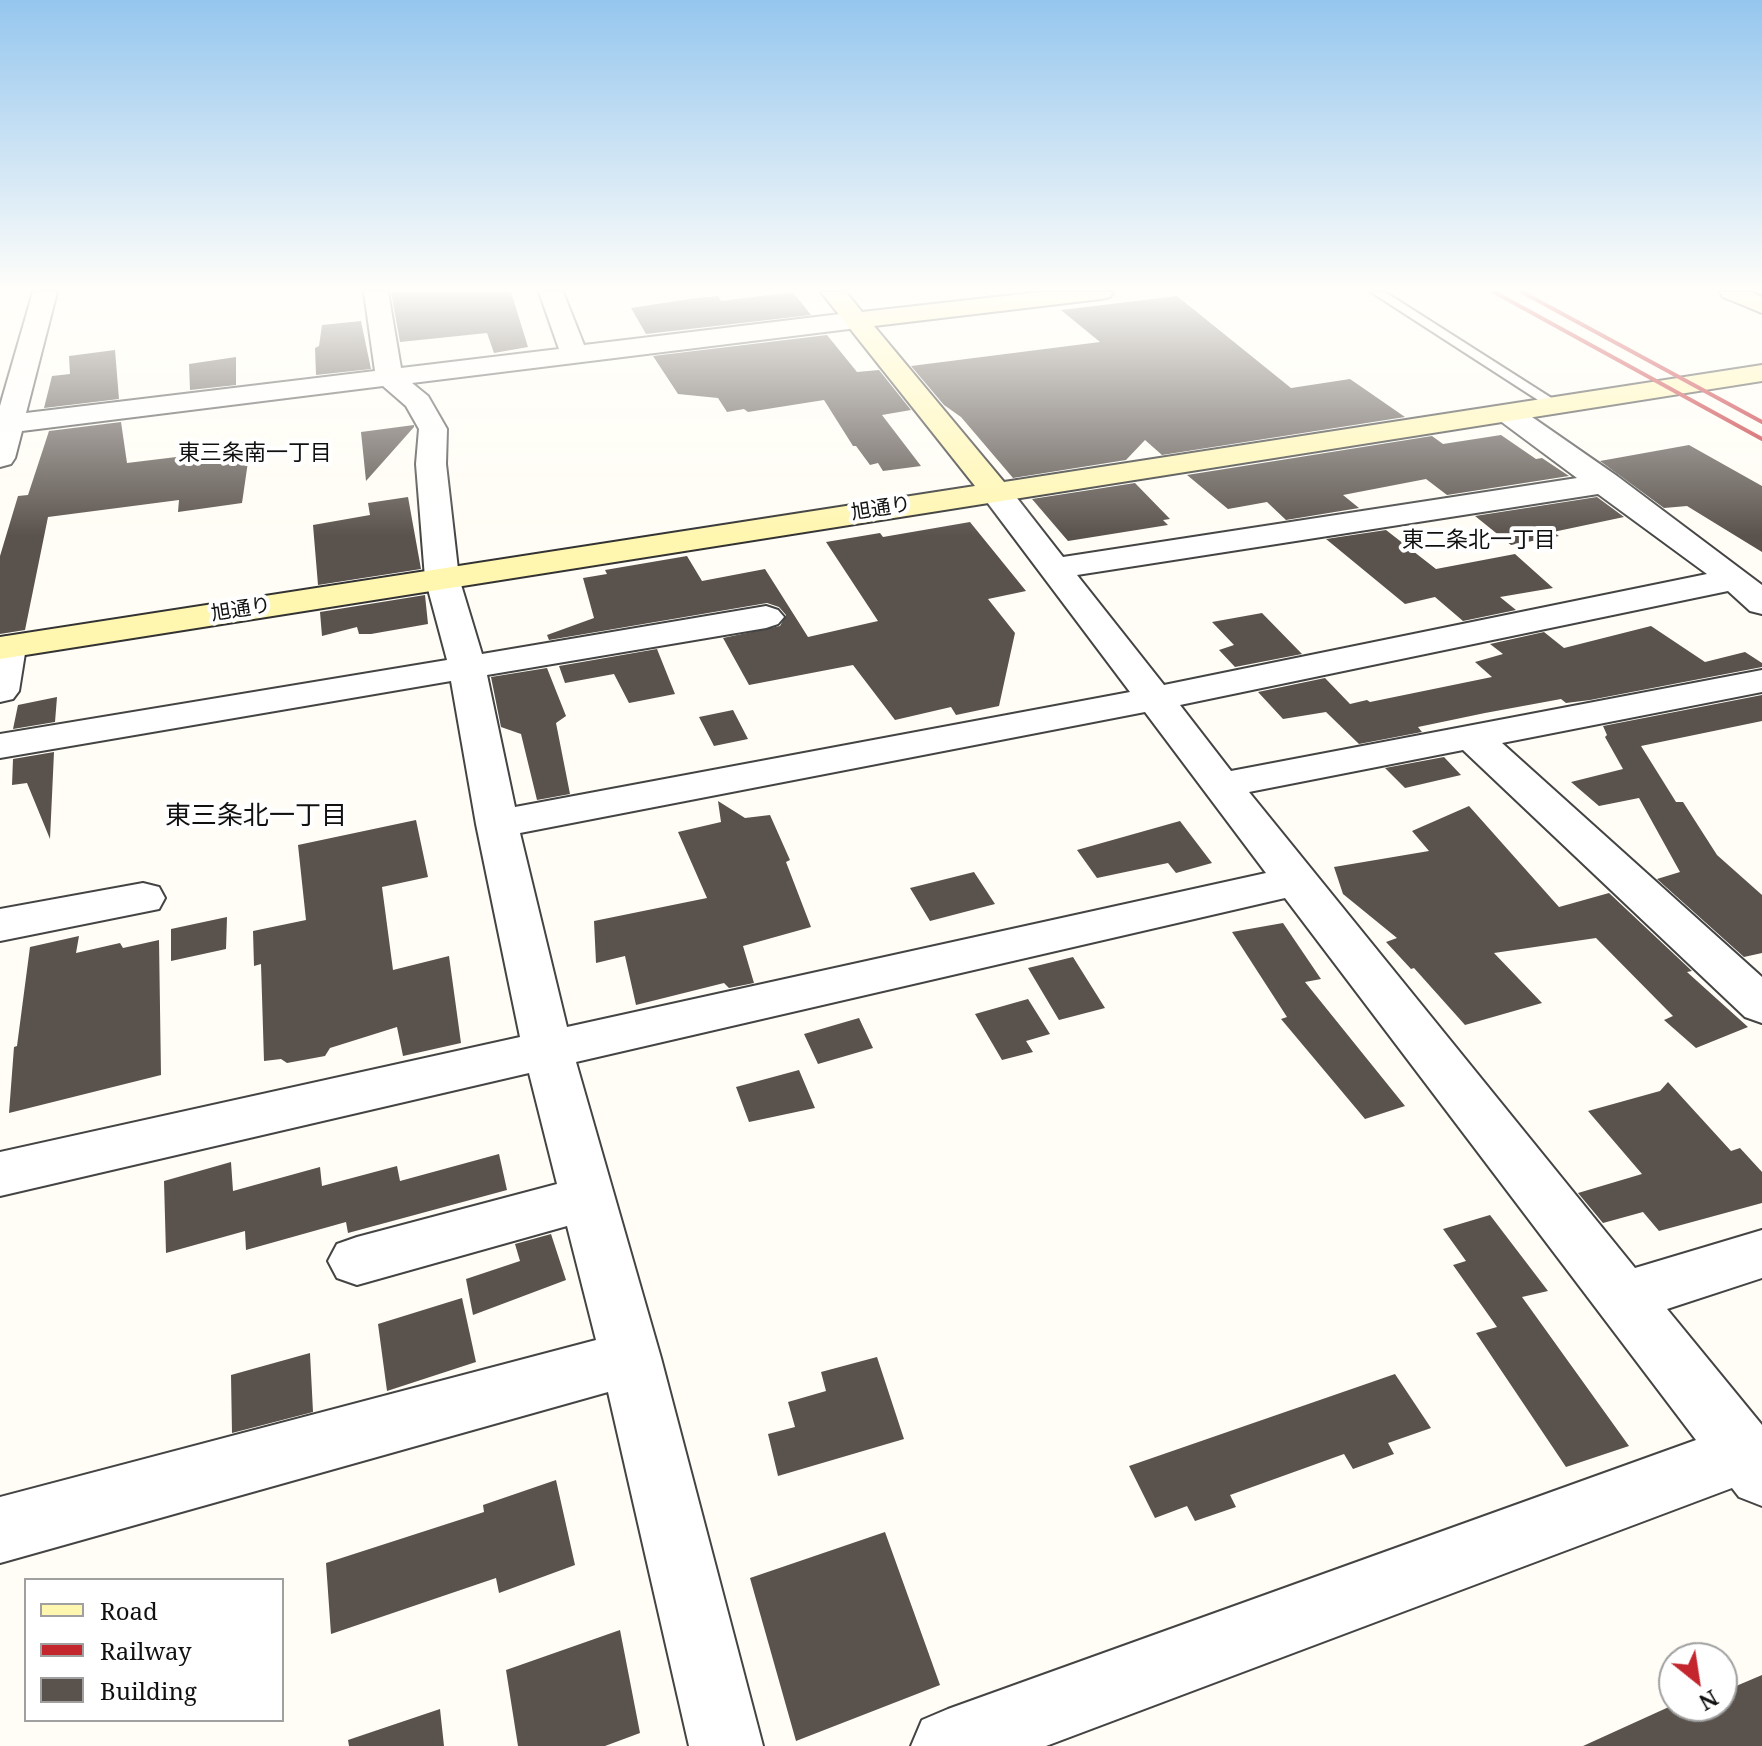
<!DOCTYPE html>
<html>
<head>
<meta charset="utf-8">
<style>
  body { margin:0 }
  #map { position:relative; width:1762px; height:1746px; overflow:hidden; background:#fffdf5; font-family:"Noto Serif",serif }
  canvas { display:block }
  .legend { position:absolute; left:24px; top:1578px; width:260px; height:144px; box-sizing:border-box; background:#fff; border:2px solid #a0a0a0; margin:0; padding:10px 14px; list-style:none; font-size:24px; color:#111 }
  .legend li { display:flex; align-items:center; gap:16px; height:40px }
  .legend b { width:40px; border:2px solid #a0a0a0 }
  .north { position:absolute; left:1658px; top:1642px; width:80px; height:80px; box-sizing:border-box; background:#fff; border:2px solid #a0a0a0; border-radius:50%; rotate:150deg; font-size:22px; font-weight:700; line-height:32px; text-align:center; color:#111 }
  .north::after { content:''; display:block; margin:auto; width:28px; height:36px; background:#c4262e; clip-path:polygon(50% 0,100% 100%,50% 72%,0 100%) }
</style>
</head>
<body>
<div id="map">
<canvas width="1762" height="1746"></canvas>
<ul class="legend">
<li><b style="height:10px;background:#fff6b0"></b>Road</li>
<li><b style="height:10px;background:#c4262e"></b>Railway</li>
<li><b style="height:22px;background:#5a524d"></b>Building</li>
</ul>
<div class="north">N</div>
</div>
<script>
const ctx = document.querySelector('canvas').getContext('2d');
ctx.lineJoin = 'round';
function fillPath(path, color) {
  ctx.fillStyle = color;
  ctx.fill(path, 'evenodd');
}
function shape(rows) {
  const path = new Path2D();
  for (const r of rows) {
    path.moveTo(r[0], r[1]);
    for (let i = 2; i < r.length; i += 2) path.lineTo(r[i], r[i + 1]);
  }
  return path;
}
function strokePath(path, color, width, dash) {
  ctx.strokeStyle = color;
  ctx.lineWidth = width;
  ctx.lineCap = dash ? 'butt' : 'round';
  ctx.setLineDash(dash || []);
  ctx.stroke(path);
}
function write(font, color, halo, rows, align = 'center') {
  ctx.font = font + ' "Noto Serif","Noto Sans JP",serif';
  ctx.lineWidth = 8;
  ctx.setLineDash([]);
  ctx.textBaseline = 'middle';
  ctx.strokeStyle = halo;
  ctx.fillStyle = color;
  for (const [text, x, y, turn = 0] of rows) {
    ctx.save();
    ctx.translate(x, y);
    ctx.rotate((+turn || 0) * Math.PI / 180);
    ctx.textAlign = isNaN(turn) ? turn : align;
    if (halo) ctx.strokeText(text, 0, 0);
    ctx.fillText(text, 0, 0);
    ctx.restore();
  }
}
fillPath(shape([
  [391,292,511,292,528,347,494,353,487,333,400,342],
  [793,292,811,315,646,334,631,308,689,299,718,296,721,301],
  [1177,296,1291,388,1350,379,1405,417,1162,455,1145,440,1126,460,1013,478,961,417,944,405,911,366,1100,342,1061,310],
  [361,321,371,369,316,375,315,348,319,346,322,325],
  [827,335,857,372,879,370,911,410,882,415,921,466,883,471,878,463,870,465,856,446,853,446,824,400,748,412,744,409,727,412,718,398,678,394,653,356],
  [115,350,119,399,44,408,52,376,70,374,69,356],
  [236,357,236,385,190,390,189,364],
  [121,422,127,463,250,448,242,503,178,512,179,500,48,517,25,630,0,634,0,556,18,496,28,495,49,431],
  [414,425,414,427,366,481,361,432],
  [1501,435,1536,459,1542,458,1569,476,1447,495,1426,479,1343,495,1359,508,1286,520,1267,502,1228,509,1187,475,1432,436,1443,444],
  [1689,445,1762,486,1762,552,1687,506,1664,508,1600,461],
  [1135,483,1170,519,1163,520,1168,525,1068,541,1032,499],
  [408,497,421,569,318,585,313,525,370,515,368,503],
  [1597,497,1624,517,1553,532,1559,536,1511,545,1475,516],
  [970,522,1026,591,988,599,1015,633,999,706,956,715,951,707,895,720,853,665,749,685,723,638,780,626,786,615,779,607,767,603,549,640,547,635,594,618,583,578,607,574,605,570,687,556,702,581,765,569,808,637,878,621,826,542,880,533,883,537],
  [1386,530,1436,569,1515,554,1553,588,1500,597,1516,610,1463,621,1435,597,1405,604,1326,539],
  [425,595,428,624,371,634,359,634,357,627,322,636,320,612],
  [1262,613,1302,654,1235,667,1219,650,1234,645,1212,622],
  [1651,626,1705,662,1745,652,1762,663,1762,667,1590,700,1566,703,1561,699,1485,713,1418,727,1422,732,1359,744,1326,712,1283,719,1258,692,1325,678,1350,704,1367,700,1370,702,1492,677,1475,662,1503,654,1490,644,1544,632,1564,648],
  [657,649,675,694,629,703,614,674,565,683,559,666],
  [547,668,566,716,556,723,570,794,537,800,521,734,501,727,491,677],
  [1762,695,1762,721,1641,746,1676,802,1683,802,1717,855,1762,895,1762,953,1744,957,1657,879,1680,872,1639,798,1599,806,1571,782,1623,769,1605,737,1607,735,1603,726],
  [57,697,55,722,13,729,18,705],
  [733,710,748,739,714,746,699,717],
  [54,752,50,839,27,783,12,785,13,759],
  [1444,757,1461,775,1405,788,1385,768],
  [718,801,745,818,770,815,790,860,786,862,811,927,743,946,754,983,729,988,724,983,636,1005,625,956,596,963,594,921,707,898,678,832,721,822],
  [1469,806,1559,907,1609,893,1692,971,1687,972,1748,1027,1696,1048,1664,1020,1673,1016,1596,938,1494,953,1542,1003,1465,1025,1414,968,1411,969,1386,942,1397,938,1343,894,1334,867,1429,851,1412,831],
  [416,820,428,877,382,887,393,970,449,956,461,1043,403,1056,397,1027,330,1048,325,1056,287,1063,281,1059,264,1061,261,964,254,966,253,931,306,920,298,845],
  [1180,821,1212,863,1176,873,1168,863,1097,878,1077,850],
  [974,872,995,904,930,921,910,888],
  [227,917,226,949,171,961,171,929],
  [1283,923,1321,979,1305,982,1405,1106,1365,1119,1281,1019,1287,1017,1232,932],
  [79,936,76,953,120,943,123,948,159,940,161,1075,9,1113,14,1047,17,1046,30,947],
  [1073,957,1105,1008,1059,1020,1028,968],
  [1028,999,1050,1034,1026,1041,1033,1052,1002,1060,975,1014],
  [859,1018,873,1048,818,1064,804,1034],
  [799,1070,815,1108,749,1122,736,1087],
  [1668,1082,1731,1151,1740,1148,1762,1172,1762,1203,1659,1231,1643,1212,1603,1223,1578,1193,1642,1174,1588,1111,1660,1091],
  [499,1154,507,1190,348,1233,346,1222,246,1250,245,1231,166,1253,164,1181,231,1162,233,1191,320,1167,322,1186,397,1166,400,1181],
  [1490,1215,1548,1291,1522,1297,1629,1446,1566,1467,1476,1333,1497,1327,1453,1265,1466,1261,1443,1229],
  [551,1234,566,1280,473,1315,466,1279,520,1261,515,1244],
  [462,1298,476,1362,387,1391,378,1324],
  [310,1353,313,1412,232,1433,231,1375],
  [877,1357,904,1439,778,1476,768,1434,795,1427,788,1402,826,1391,821,1372],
  [1395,1374,1431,1428,1388,1443,1394,1454,1353,1469,1344,1454,1230,1495,1236,1507,1195,1521,1187,1506,1155,1518,1129,1466],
  [556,1480,575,1565,499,1593,496,1578,331,1634,326,1563,484,1512,483,1505],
  [885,1532,940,1685,796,1741,750,1578],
  [620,1630,640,1733,605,1746,518,1746,506,1670],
  [1762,1675,1762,1746,1583,1746,1671,1706,1722,1706,1722,1692],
  [440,1709,444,1746,349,1746,348,1740]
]), '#5a524d');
const lane = shape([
  [1371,292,1385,292,1564,406,1562,409,1552,409,1371,292]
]);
const street = shape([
  [33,292,57,292,26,413,375,371,364,292,388,292,401,368,559,349,539,292,563,292,584,345,857,312,866,315,870,320,866,325,857,328,412,383,428,396,447,429,446,464,459,578,482,654,766,606,778,610,784,617,778,624,766,628,487,675,515,807,1130,692,984,498,979,491,984,484,995,482,1006,484,1063,557,1577,478,1499,420,1495,414,1499,408,1509,405,1519,408,1617,476,1762,585,1762,614,1750,611,1728,591,1180,705,1231,771,1762,670,1762,692,1502,743,1762,977,1762,1023,1745,1017,1463,750,1249,792,1635,1268,1762,1230,1762,1278,1667,1309,1762,1425,1762,1506,1739,1497,1732,1488,1046,1746,911,1746,922,1720,948,1709,1696,1440,1285,898,576,1062,661,1358,763,1746,689,1746,608,1392,0,1563,0,1497,596,1340,567,1226,357,1285,337,1278,328,1261,337,1244,357,1237,557,1184,529,1073,0,1196,0,1152,520,1037,476,824,451,681,0,758,0,734,447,660,425,578,416,464,419,429,406,406,383,386,22,431,15,458,11,464,0,467,0,406,33,292],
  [1598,494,1707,574,1164,685,1077,575,1598,494],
  [1145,712,1266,873,567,1027,520,833,1145,712],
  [8,636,21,639,26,647,19,691,13,699,0,702,0,638,8,636],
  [143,883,159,887,165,898,159,909,0,941,0,909,143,883]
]);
const secondary = shape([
  [821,292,846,292,862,312,1040,292,1113,292,1110,297,1101,299,874,326,1004,482,1762,365,1762,381,0,659,0,637,975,486,821,292],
  [1720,292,1751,292,1762,297,1762,313,1723,297,1720,292]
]);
strokePath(lane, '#444', 4);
strokePath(street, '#444', 4);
strokePath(secondary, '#333', 4);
fillPath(lane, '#fff');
fillPath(street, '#fff');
fillPath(secondary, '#fff6b0');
strokePath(shape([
  [1494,292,1762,439],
  [1522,292,1762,422]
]), '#c4262e', 4);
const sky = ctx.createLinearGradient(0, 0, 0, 536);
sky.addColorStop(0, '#95c6ee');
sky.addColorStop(0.54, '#fffefa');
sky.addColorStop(1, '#fffefa00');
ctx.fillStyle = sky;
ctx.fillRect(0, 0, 1762, 536);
write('20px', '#111', '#fff', [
  ["旭通り",881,509,-9],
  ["旭通り",241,610,-9]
]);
write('22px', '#111', '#fff', [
  ["東三条南一丁目",255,454],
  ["東二条北一丁目",1479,541]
]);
write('26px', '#111', '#fff', [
  ["東三条北一丁目",256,817]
]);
</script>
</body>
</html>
